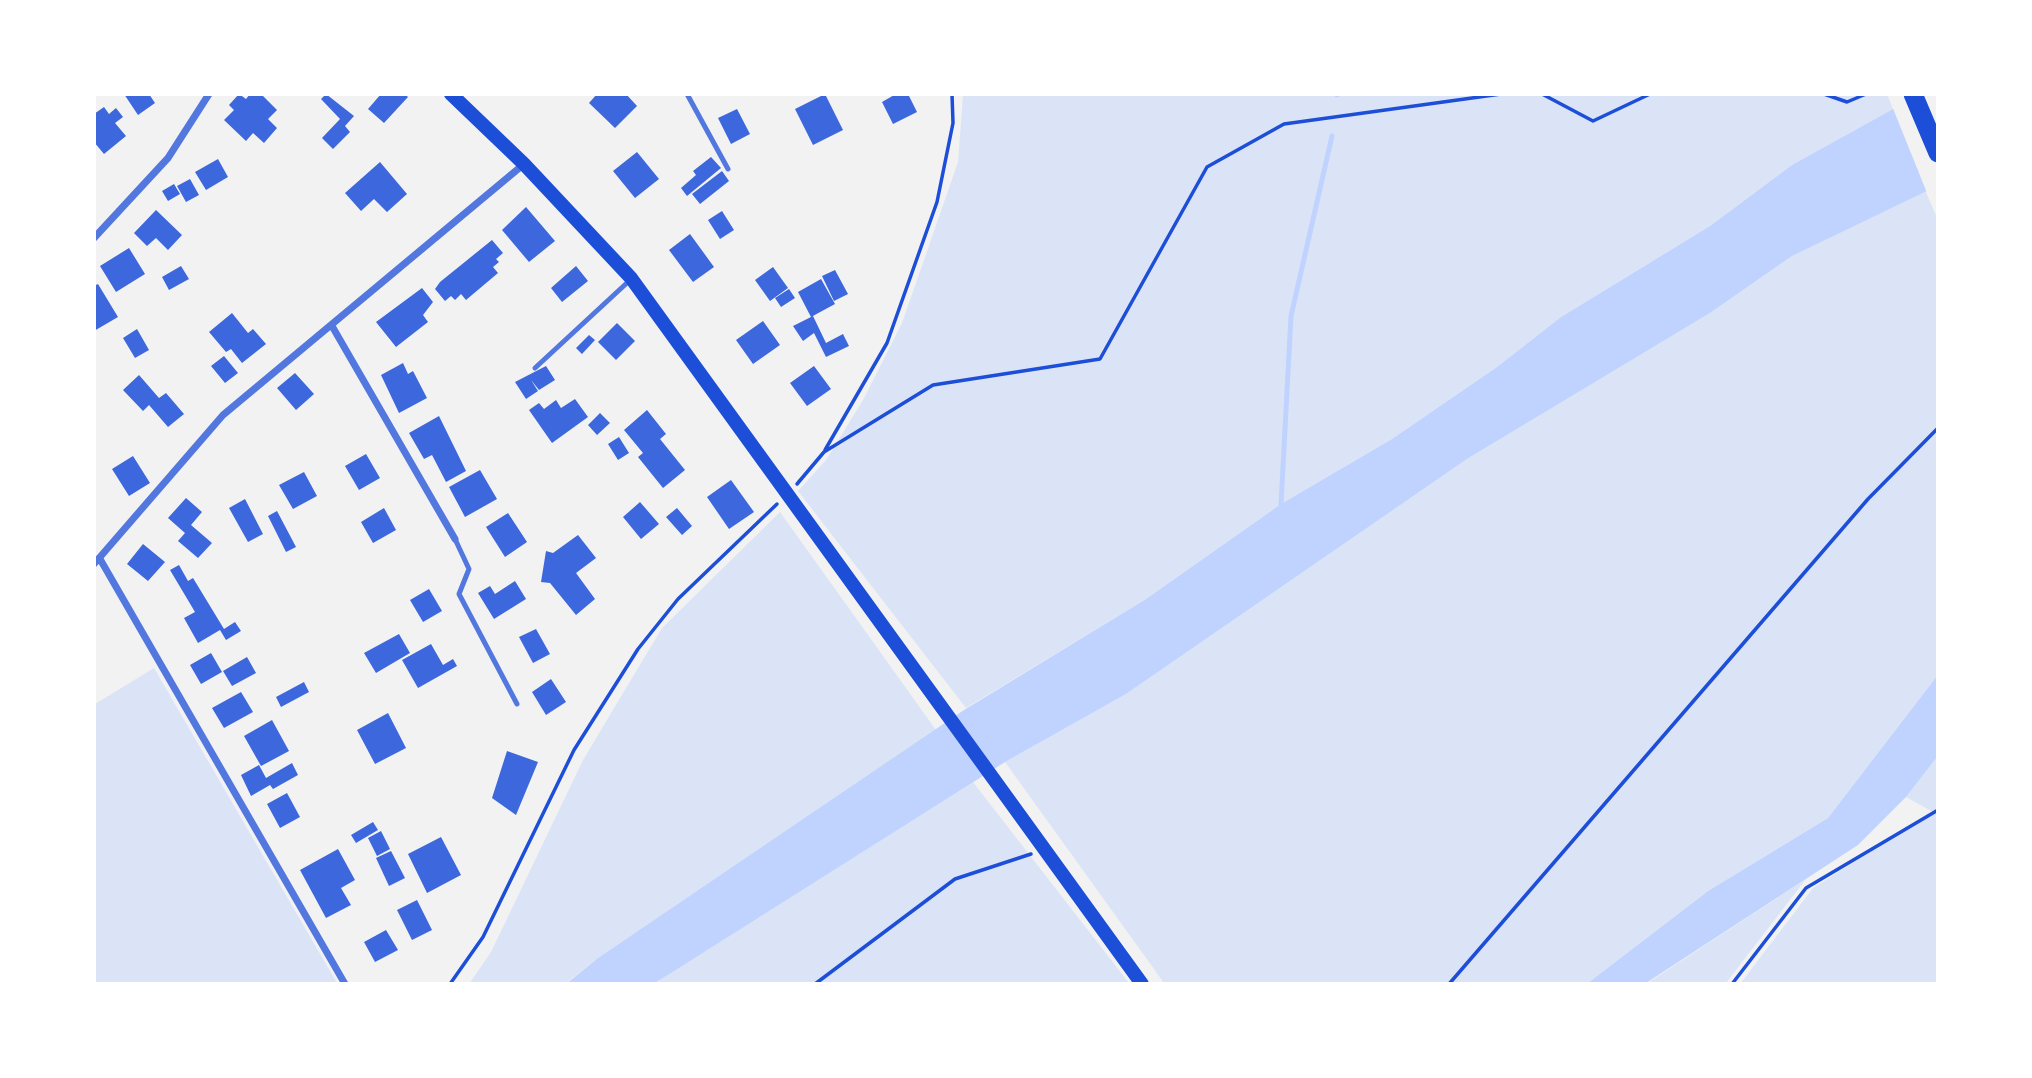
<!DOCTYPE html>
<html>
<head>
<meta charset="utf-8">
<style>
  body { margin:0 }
  #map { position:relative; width:2032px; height:1078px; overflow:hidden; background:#f2f2f2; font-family:"Crimson Pro",serif }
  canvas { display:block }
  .frame { position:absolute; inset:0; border:96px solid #fff; pointer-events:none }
</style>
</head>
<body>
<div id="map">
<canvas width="2032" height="1078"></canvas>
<div class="frame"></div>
</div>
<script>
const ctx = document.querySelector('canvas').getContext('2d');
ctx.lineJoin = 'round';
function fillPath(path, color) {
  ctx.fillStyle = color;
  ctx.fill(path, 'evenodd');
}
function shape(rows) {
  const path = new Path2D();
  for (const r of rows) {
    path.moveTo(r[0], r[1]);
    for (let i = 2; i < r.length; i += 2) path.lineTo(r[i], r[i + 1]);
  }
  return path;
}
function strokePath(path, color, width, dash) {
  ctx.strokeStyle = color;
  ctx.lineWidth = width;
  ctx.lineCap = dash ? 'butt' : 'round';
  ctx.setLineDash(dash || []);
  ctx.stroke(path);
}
fillPath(shape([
  [1887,94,1893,109,1792,165,1710,226,1561,317,1497,367,1392,439,1281,504,1146,599,966,708,798,491,826,460,863,400,902,323,958,162,963,95],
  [1925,190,1938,220,1937,676,1828,818,1708,891,1588,983,1164,983,1005,762,1126,694,1467,459,1710,313,1792,256],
  [780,512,936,730,598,958,566,983,469,984,491,952,583,760,662,628],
  [154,668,337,983,95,983,95,704],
  [1937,757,1937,983,1740,984,1813,888,1933,812,1906,797],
  [973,782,1129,983,655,984,668,974],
  [1806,879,1726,983,1646,984]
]), '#dbe4f7');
fillPath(shape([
  [1929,95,1937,95,1937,186,1792,256,1710,313,1467,459,1126,694,1005,762,655,983,566,984,598,958,964,710,1146,599,1281,504,1392,439,1497,367,1561,317,1710,226,1792,165,1893,109],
  [1937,676,1937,757,1906,797,1858,845,1646,983,1588,983,1708,891,1828,818]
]), '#bfd3fe');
fillPath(shape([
  [1919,94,1937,95,1938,189,1927,193,1892,106]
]), '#f2f2f2');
strokePath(shape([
  [1337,95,1337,94],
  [1281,504,1291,316,1332,136]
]), '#bfd3fe', 5);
fillPath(shape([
  [124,94,149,94,155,103,138,115],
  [239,94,246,99,250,94,261,94,277,110,268,119,277,128,264,143,253,133,246,141,224,120,234,110,229,105],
  [326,94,354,116,345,126,350,132,333,149,322,138,340,119,321,99],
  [381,94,405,94,408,97,384,123,368,109],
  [597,94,626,94,637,106,615,128,589,103],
  [825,94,843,130,813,145,795,109],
  [896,94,908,94,917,112,893,124,882,102],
  [104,107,109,114,116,108,123,117,115,123,126,136,104,154,94,142,94,114],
  [737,109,750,134,731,144,718,118],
  [637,152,659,179,635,198,613,171],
  [711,157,721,168,687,196,681,188,696,175,693,171],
  [218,159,228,177,206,190,195,172],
  [380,162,407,194,387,212,374,199,361,211,345,193],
  [722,171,729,181,700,204,692,194],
  [190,179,199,195,186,202,177,186],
  [174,184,180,194,168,201,162,191],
  [526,207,555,241,529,262,502,230],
  [156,210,182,235,168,250,156,238,147,246,134,233],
  [722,211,734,230,720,239,708,220],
  [690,234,714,267,693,282,669,250],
  [492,240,503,253,496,259,499,262,493,267,498,273,466,300,461,294,455,300,451,296,445,301,435,289,440,282],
  [129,248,145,274,116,292,100,266],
  [181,266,189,279,169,290,162,277],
  [576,266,588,281,562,302,551,288],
  [773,267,788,288,770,301,755,280],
  [835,270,848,294,834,301,822,276],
  [821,279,835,304,811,317,798,292],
  [98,284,118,317,94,331,94,286],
  [422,288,433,302,423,315,428,322,396,347,376,322],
  [789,289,795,298,781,307,775,298],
  [232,313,248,333,253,329,266,344,242,363,231,349,226,352,209,332],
  [813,316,826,343,843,334,849,346,826,357,814,333,803,341,793,326],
  [763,321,780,345,753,364,736,340],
  [617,323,635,341,616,360,598,342],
  [137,329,149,350,135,358,123,338],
  [589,335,595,340,582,354,576,348],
  [224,356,238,373,225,383,211,366],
  [403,363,408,374,413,371,427,398,399,413,381,375],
  [546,366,555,380,539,390,531,380,538,391,526,399,515,382],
  [814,366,831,389,807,406,790,383],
  [295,373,314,394,296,410,277,388],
  [139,375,159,398,166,393,184,414,168,427,149,405,143,411,123,390],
  [575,399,588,417,552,443,529,410,539,403,544,409,556,400,561,408],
  [647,410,666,434,660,439,685,470,663,488,638,457,643,453,624,430],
  [600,413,610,423,597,435,588,425],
  [439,416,466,471,446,482,432,455,424,459,409,433],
  [619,437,629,453,618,460,608,444],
  [366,454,380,478,359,490,345,466],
  [133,456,150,483,129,496,112,469],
  [480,470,497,499,465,517,449,487],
  [304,472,317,496,293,509,279,485],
  [731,480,754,512,729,529,707,497],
  [186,498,202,512,191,525,212,543,198,558,178,541,185,533,168,518],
  [245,499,263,534,248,542,229,508],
  [640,502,659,524,641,539,623,517],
  [384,508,396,530,373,543,361,522],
  [677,508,692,526,682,535,666,517],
  [277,511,296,547,286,552,268,516],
  [508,513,527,542,505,557,486,527],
  [578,535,596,558,576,573,595,599,576,615,550,583,541,582,546,551,553,553],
  [143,544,165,562,148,581,127,564],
  [179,565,188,581,193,578,224,629,235,622,241,631,226,640,220,630,198,643,184,618,195,612,170,570],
  [515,581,526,599,494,619,478,593,490,586,495,594],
  [429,589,442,611,423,622,410,600],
  [536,629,550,654,533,663,519,637],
  [399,634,410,653,376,673,364,653],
  [431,644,443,665,453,659,457,666,418,688,402,660],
  [211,653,222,672,201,684,190,665],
  [247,657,256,673,232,686,223,671],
  [551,679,566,702,546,715,532,692],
  [304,682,309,692,281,707,276,697],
  [241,692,253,712,224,728,212,708],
  [388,713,406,748,375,764,357,730],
  [272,720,289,751,261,766,244,736],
  [507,751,538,762,516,815,492,798],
  [292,763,298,775,273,789,270,785,251,796,241,775,259,765,266,778],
  [287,793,300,817,280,828,267,804],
  [373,822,378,830,356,843,351,835],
  [381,831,390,849,377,856,368,838],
  [441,837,461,875,427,893,408,854],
  [338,849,355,880,341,888,351,905,326,918,300,870],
  [391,851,405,878,389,886,376,858],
  [417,900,432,930,412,940,397,910],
  [386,930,398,950,375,962,364,942]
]), '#3d67dc');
strokePath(shape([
  [1542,94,1593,121,1650,94],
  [1824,94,1847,102,1866,94],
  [825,450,887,343,937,202,953,123,952,94],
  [797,484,824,452,933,385,1100,359,1207,167,1284,124,1501,94],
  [450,984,483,937,574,750,638,649,678,599,777,504],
  [815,984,955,879,1031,854],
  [1449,984,1868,499,1938,428],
  [1732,984,1806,888,1938,810]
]), '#1d4ed8', 3.5);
strokePath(shape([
  [687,94,728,169],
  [535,368,629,281],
  [455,539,469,569,459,594,517,704]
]), '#5277de', 5);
strokePath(shape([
  [94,238,168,158,209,94],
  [332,326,455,539],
  [100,559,345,984],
  [94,564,223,415,524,164]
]), '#5277de', 7);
strokePath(shape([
  [451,94,524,164,631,278,1142,984]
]), '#1d4ed8', 14);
strokePath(shape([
  [1913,94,1938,153]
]), '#1d4ed8', 19);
</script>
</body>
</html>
